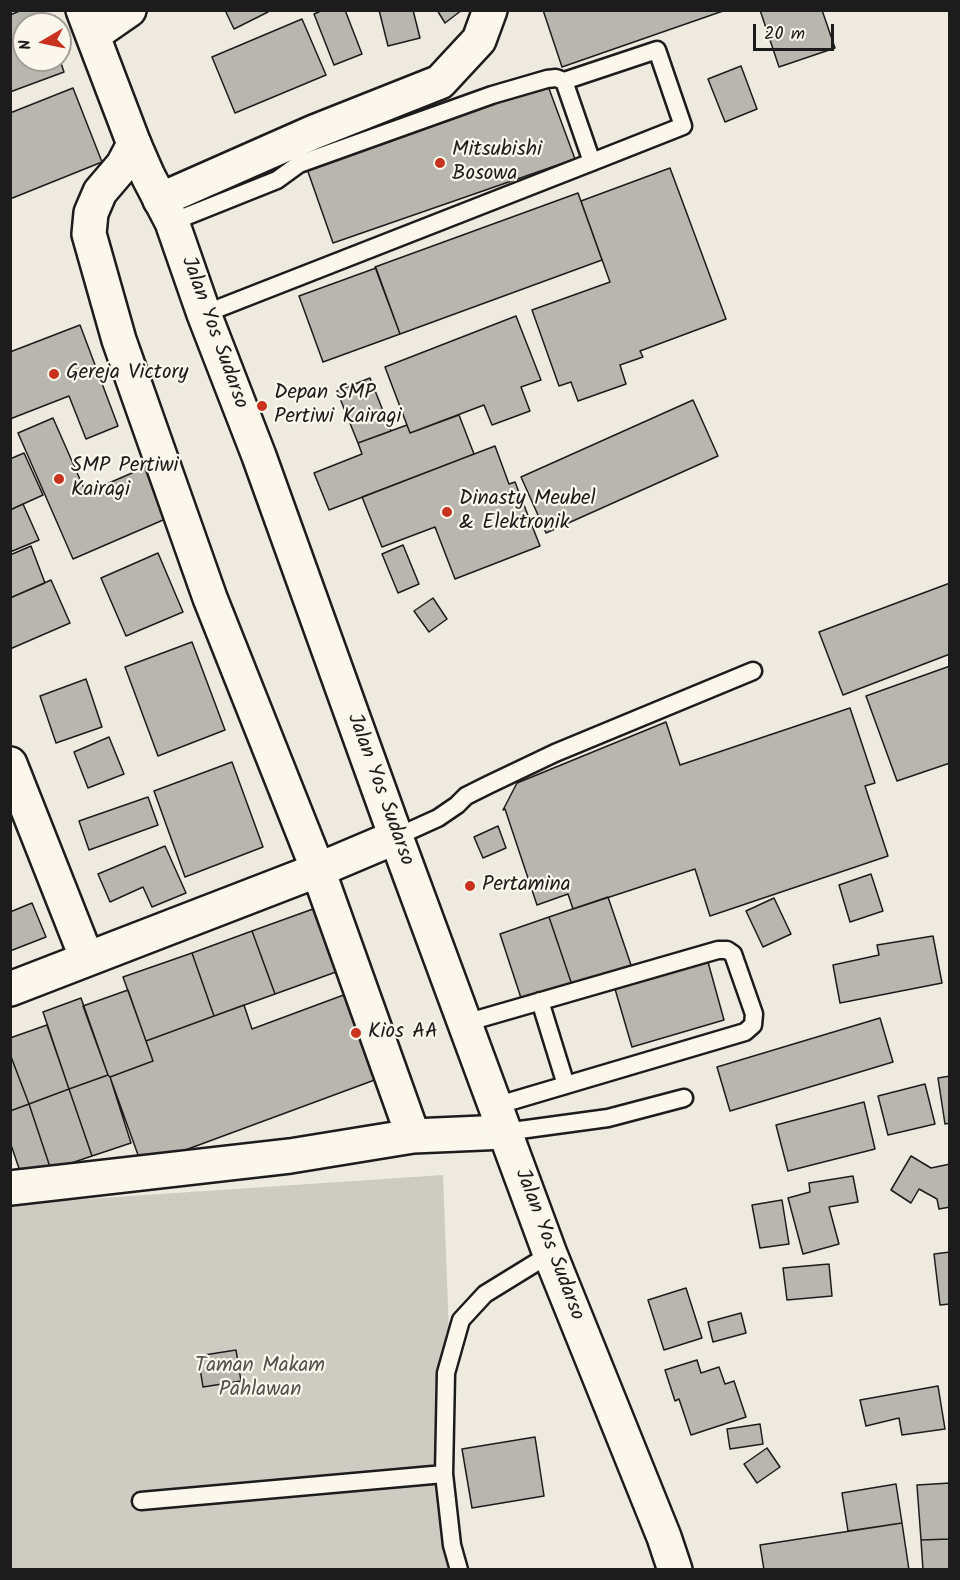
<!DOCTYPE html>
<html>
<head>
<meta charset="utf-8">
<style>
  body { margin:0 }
  #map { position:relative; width:960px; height:1580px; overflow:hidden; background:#eeeadf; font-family:Kalam,sans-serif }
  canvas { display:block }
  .frame { position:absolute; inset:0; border:12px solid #1c1c1c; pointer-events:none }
  .north { position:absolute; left:12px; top:12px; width:60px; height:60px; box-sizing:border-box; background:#fbf7ec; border:2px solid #a29f99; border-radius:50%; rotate:261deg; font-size:16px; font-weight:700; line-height:24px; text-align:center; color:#1c1c1c }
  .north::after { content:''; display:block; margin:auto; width:21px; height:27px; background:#c8321e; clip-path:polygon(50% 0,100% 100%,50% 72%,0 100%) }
  .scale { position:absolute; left:753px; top:24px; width:81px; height:27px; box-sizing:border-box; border:3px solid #1c1c1c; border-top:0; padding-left:8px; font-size:18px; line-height:21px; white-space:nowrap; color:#1c1c1c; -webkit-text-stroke:4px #fbf7ec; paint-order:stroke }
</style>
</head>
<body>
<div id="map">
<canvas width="960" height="1580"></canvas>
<div class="frame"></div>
<div class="north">N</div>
<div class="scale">20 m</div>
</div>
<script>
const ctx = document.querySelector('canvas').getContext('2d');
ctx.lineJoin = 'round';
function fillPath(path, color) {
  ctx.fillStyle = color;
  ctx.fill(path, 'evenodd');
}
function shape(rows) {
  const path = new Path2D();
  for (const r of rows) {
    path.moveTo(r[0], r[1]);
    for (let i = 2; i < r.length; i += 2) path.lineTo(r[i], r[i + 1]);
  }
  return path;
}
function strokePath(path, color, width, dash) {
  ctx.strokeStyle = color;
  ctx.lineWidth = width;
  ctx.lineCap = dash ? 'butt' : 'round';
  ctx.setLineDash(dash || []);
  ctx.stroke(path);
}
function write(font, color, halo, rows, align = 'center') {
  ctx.font = font + ' Kalam,sans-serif';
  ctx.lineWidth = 4.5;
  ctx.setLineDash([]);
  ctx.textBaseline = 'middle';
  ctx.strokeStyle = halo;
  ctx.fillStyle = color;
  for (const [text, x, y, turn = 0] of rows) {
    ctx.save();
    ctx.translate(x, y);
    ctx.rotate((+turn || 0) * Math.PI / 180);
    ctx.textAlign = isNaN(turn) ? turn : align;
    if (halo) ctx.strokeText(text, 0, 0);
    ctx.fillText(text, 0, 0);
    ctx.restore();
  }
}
fillPath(shape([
  [443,1175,458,1569,11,1570,11,1204]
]), '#ceccc2');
const building = shape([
  [22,10,41,10,46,24,24,24,24,60,60,60,64,72,10,92,10,15,22,10],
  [225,10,268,10,268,12,234,29,225,10],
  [323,10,345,10,362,54,334,65,314,14,323,10],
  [379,10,413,10,420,38,388,46,379,10],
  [437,10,462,10,445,23,437,10],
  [543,10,723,10,723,11,562,67,543,10],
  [760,10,822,10,835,48,779,67,760,10],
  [302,19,326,75,235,113,212,57,302,19],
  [741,66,757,109,725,122,708,79,741,66],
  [548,86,575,159,333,243,306,166,548,86],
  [73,88,102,162,10,199,10,113,73,88],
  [670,168,726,319,640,351,643,357,620,365,626,384,578,401,571,382,559,386,532,310,610,282,581,201,670,168],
  [578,193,602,260,400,334,375,267,578,193],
  [376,268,400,334,323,362,299,296,376,268],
  [516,316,541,380,521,387,530,411,492,425,484,405,410,433,385,367,516,316],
  [80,325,118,426,86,439,69,396,10,419,10,352,80,325],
  [370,378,391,431,358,443,337,391,370,378],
  [693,400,718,456,546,533,521,477,693,400],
  [459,415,474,454,329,510,314,473,362,454,358,443,407,425,410,433,459,415],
  [53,418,86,493,148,466,170,517,73,559,18,433,53,418],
  [495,446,509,484,515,482,540,546,455,579,435,527,382,547,362,497,495,446],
  [24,453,43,495,10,510,10,459,24,453],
  [23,504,39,540,10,552,10,510,23,504],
  [403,545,419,584,398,593,382,554,403,545],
  [31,546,45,583,10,598,10,555,31,546],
  [158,553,183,612,126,636,101,578,158,553],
  [51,580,70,623,10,649,10,598,51,580],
  [950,583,950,654,843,695,819,632,950,583],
  [433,598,447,619,429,632,414,611,433,598],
  [192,642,225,730,158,756,125,667,192,642],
  [950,666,950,763,897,781,866,696,950,666],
  [86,679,102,727,56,743,40,696,86,679],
  [850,708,875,783,865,786,888,856,710,916,695,869,573,909,568,894,537,905,505,809,503,810,517,783,666,722,680,765,850,708],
  [109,737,124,774,88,788,74,752,109,737],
  [232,762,263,847,185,877,154,791,232,762],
  [148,797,158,825,89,850,79,821,148,797],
  [498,826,506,848,483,858,474,837,498,826],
  [165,846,186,893,152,907,143,887,110,902,98,874,165,846],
  [871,874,883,911,850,922,839,885,871,874],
  [608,897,631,965,572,985,549,917,608,897],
  [774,898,791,934,763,947,746,911,774,898],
  [32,903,46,937,10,951,10,912,32,903],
  [324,905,347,968,275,994,252,931,324,905],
  [549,917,572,985,522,1001,500,934,549,917],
  [252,931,275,994,214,1016,192,953,252,931],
  [933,936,942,983,840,1003,833,965,879,955,877,945,933,936],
  [192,953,214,1016,146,1041,123,977,192,953],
  [708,962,724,1020,632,1047,615,989,708,962],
  [128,990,153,1061,110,1077,108,1075,83,1006,128,990],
  [349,993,380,1078,142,1166,110,1077,153,1061,146,1041,244,1005,252,1029,349,993],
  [81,998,108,1075,69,1089,43,1012,81,998],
  [880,1018,893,1062,730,1111,717,1067,880,1018],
  [47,1025,69,1089,29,1104,10,1054,10,1038,47,1025],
  [10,1054,29,1104,10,1111,10,1054],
  [108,1075,110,1077,131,1143,92,1156,69,1089,108,1075],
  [950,1076,950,1123,945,1124,938,1078,950,1076],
  [925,1084,935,1124,888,1135,878,1096,925,1084],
  [69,1089,92,1156,51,1170,29,1104,69,1089],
  [864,1102,875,1149,788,1171,776,1125,864,1102],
  [29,1104,51,1170,23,1180,10,1142,10,1111,29,1104],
  [911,1156,931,1168,950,1164,950,1207,939,1209,937,1199,919,1189,911,1203,891,1190,911,1156],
  [853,1176,858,1202,829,1207,839,1244,803,1254,788,1198,810,1192,809,1183,853,1176],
  [782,1200,789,1244,760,1248,752,1205,782,1200],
  [950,1252,950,1304,940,1305,934,1254,950,1252],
  [829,1264,832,1296,787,1300,783,1268,829,1264],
  [686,1288,702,1338,664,1350,648,1300,686,1288],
  [741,1313,746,1333,713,1342,708,1322,741,1313],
  [236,1350,241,1381,203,1387,198,1356,236,1350],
  [697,1360,701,1373,719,1367,725,1384,734,1381,746,1417,691,1435,679,1399,675,1401,665,1370,697,1360],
  [938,1386,945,1429,902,1435,899,1418,866,1426,860,1400,938,1386],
  [760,1424,763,1444,730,1449,727,1429,760,1424],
  [535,1437,544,1496,472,1508,462,1449,535,1437],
  [767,1448,780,1467,757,1483,744,1464,767,1448],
  [950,1483,950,1539,921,1540,917,1485,950,1483],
  [896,1484,902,1523,848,1531,842,1493,896,1484],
  [902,1523,909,1570,764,1570,760,1545,902,1523],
  [950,1539,950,1570,923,1570,921,1540,950,1539]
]);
fillPath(building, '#b9b6af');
strokePath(building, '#1c1c1c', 1.5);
const service = shape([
  [172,222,277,180,299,164,492,95,547,79,556,78,564,81],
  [204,314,592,162,683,126,657,50,564,81,592,162],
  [396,837,438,818,457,805,466,796,488,785,555,753,753,671],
  [540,1001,566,1085],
  [465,1023,718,950,727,950,733,954,754,1014,753,1025,745,1032,495,1106],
  [505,1132,608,1118,684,1098],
  [141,1501,444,1474],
  [459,1570,452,1545,444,1474,446,1373,461,1320,485,1294,550,1254]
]);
const minor = shape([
  [93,35,129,10],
  [134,144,123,165,100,192,91,213,89,234,119,340,210,598,318,870,413,1136],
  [160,200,314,132,440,82,479,40,490,10],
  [10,764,87,959],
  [10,989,318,870,396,837],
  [10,1188,290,1156,413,1136,505,1132]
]);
const trunk = shape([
  [83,10,134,144,148,176,172,222,204,314,259,456,396,837,550,1254,664,1537,675,1570]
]);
strokePath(service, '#1c1c1c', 21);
strokePath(minor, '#1c1c1c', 38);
strokePath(trunk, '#1c1c1c', 38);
strokePath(service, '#fbf7ec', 16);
strokePath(minor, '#fbf7ec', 33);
strokePath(trunk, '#fbf7ec', 33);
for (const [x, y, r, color] of [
  [440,163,6,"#c8321e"],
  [54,374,6,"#c8321e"],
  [262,406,6,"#c8321e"],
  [59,479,6,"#c8321e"],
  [447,512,6,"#c8321e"],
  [470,886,6,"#c8321e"],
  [356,1033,6,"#c8321e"]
]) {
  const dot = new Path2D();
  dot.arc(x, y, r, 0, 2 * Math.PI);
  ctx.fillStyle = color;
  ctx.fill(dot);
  strokePath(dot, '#fbf7ec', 2);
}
write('21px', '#1c1c1c', '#fbf7ec', [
  ["Mitsubishi",452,151],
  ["Bosowa",452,175],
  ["Gereja Victory",66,374],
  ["Depan SMP",274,394],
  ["Pertiwi Kairagi",274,418],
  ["SMP Pertiwi",71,467],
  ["Kairagi",71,491],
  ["Dinasty Meubel",459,500],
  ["& Elektronik",459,524],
  ["Pertamina",482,886],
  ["Kios AA",368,1033]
], 'left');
write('21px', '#1c1c1c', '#fbf7ec', [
  ["Jalan Yos Sudarso",213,333,70],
  ["Jalan Yos Sudarso",379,790,70],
  ["Jalan Yos Sudarso",548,1245,69]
]);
write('21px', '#51514e', '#fbf7ec', [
  ["Taman Makam",260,1367],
  ["Pahlawan",260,1391]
]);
</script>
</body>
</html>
